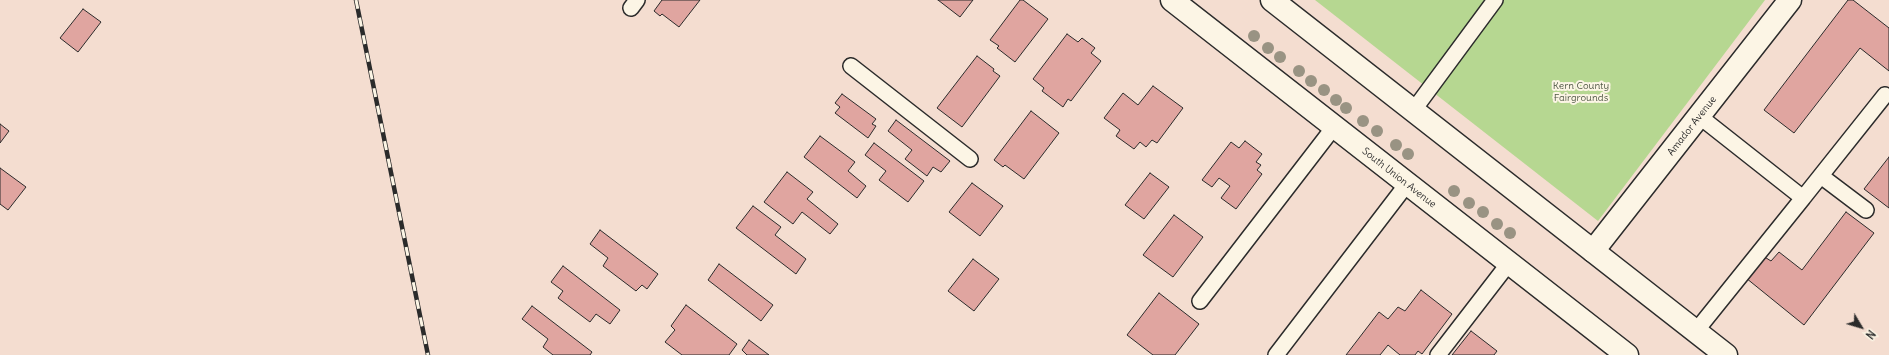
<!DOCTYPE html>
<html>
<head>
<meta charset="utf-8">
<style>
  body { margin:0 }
  #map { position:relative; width:1889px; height:355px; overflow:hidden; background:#f4ddd0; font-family:Delius,sans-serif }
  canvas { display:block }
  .north { position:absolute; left:1841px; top:307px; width:40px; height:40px; -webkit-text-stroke:3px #fcf5e5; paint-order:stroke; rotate:128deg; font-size:11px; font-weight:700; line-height:16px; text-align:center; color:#2b2b2b }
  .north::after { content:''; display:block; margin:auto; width:14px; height:18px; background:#2b2b2b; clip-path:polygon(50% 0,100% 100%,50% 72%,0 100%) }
</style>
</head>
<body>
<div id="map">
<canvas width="1889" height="355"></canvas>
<div class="north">N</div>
</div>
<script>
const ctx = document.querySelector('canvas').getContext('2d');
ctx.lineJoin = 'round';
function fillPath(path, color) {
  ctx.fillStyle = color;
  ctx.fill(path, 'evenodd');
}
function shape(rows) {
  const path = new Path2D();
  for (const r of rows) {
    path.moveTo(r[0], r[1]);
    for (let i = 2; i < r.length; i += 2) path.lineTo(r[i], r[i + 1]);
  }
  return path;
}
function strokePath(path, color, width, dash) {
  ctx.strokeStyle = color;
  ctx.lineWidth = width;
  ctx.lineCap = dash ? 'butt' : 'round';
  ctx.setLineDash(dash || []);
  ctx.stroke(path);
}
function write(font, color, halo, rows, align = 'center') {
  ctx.font = font + ' Delius,sans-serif';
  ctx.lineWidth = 4;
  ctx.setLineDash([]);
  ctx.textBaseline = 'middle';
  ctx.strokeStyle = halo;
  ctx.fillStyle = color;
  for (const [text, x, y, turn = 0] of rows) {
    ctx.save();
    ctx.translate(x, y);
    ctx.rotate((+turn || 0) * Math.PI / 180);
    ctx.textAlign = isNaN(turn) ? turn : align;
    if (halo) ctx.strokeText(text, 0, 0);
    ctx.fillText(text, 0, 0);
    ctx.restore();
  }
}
fillPath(shape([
  [1315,0,1765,0,1598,221]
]), '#b6d791');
const building = shape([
  [662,0,700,0,679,27,662,14,660,16,654,11,662,0],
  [938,0,973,0,960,17,938,0],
  [1020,0,1023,0,1048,19,1015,62,997,48,999,46,990,40,1020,0],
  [1848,0,1853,0,1889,28,1889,71,1860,48,1794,133,1764,110,1848,0],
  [83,9,101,22,78,52,60,38,83,9],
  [1067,34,1078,42,1082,38,1095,48,1091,53,1101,61,1071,101,1068,99,1063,107,1042,91,1044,88,1033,79,1067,34],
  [977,56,994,69,993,71,1000,76,962,127,937,108,977,56],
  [1153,86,1183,108,1157,143,1152,140,1146,147,1140,142,1134,149,1116,136,1120,130,1104,118,1123,93,1138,105,1153,86],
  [842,94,876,119,872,124,876,126,868,138,835,113,840,107,835,103,842,94],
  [1031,111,1059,133,1024,179,1005,165,1003,167,994,160,1031,111],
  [896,120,950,161,941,172,933,167,927,176,905,159,912,150,888,131,896,120],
  [0,124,9,131,0,143,0,124],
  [820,136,855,162,848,171,866,186,857,198,804,157,820,136],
  [1245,141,1262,154,1256,162,1261,165,1257,170,1262,174,1236,209,1221,198,1230,186,1219,178,1212,187,1202,180,1231,142,1239,148,1245,141],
  [874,143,924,181,908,202,879,180,886,171,865,155,874,143],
  [1889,157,1889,208,1864,189,1889,157],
  [0,168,26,187,8,210,0,204,0,168],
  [787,172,813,192,807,199,838,224,830,234,802,212,793,224,764,202,787,172],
  [1150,173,1169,187,1144,219,1125,205,1150,173],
  [972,183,1003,206,980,236,949,212,972,183],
  [753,206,781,227,775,235,806,259,796,274,736,228,753,206],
  [1846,212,1874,233,1804,325,1746,278,1763,256,1771,261,1779,252,1802,270,1846,212],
  [1174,215,1203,237,1173,277,1143,255,1174,215],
  [600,230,658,274,647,289,642,285,636,291,603,266,608,258,590,244,600,230],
  [973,259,999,279,974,311,948,291,973,259],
  [719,264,773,305,761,321,708,280,719,264],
  [563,266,620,310,610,324,596,314,590,322,558,298,563,291,551,282,563,266],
  [1421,290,1452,314,1422,354,1418,351,1415,355,1400,355,1388,345,1380,355,1346,355,1379,312,1388,319,1398,307,1405,311,1421,290],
  [1159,293,1199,324,1175,355,1153,355,1127,335,1159,293],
  [686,305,737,344,729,355,682,355,665,342,675,330,671,326,686,305],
  [532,306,592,352,590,355,553,355,543,347,548,339,522,319,532,306],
  [1471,331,1497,351,1494,355,1452,355,1471,331],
  [749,340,769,355,747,355,742,350,749,340]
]);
fillPath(building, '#e0a5a0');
strokePath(building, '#2b2b2b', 1);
const lane = shape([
  [631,8,637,0],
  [851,66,970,159],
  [1413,111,1495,0],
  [1699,116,1803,198,1885,95],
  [1821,176,1866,210],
  [1200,301,1334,127],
  [1696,331,1803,198],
  [1276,355,1407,184],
  [1438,355,1509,263]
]);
const street = shape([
  [1593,251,1790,0]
]);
const primary = shape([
  [1172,0,1627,355],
  [1272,0,1726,355]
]);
strokePath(lane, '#2b2b2b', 18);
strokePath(street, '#2b2b2b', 25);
strokePath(primary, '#2b2b2b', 25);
strokePath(lane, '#fcf5e5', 15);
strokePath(street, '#fcf5e5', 22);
strokePath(primary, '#fcf5e5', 22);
const rail = shape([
  [356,0,428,355]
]);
strokePath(rail, '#2b2b2b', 4.5);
strokePath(rail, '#fcf5e5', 3, [9]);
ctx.fillStyle = '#999383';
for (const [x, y] of [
  [1254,36],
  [1268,48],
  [1280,57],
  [1299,71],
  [1311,81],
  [1324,90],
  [1336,100],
  [1346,108],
  [1363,121],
  [1377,131],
  [1396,145],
  [1408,154],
  [1454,191],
  [1469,203],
  [1483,212],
  [1497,224],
  [1510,233]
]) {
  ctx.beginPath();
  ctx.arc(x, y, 6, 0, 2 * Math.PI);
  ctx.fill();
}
write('10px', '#4e5644', '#fcf5e5', [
  ["Kern County",1581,86],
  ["Fairgrounds",1581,98]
]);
write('10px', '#2b2b2b', '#fcf5e5', [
  ["Amador Avenue",1692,126,-52],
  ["South Union Avenue",1399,178,38]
]);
</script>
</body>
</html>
